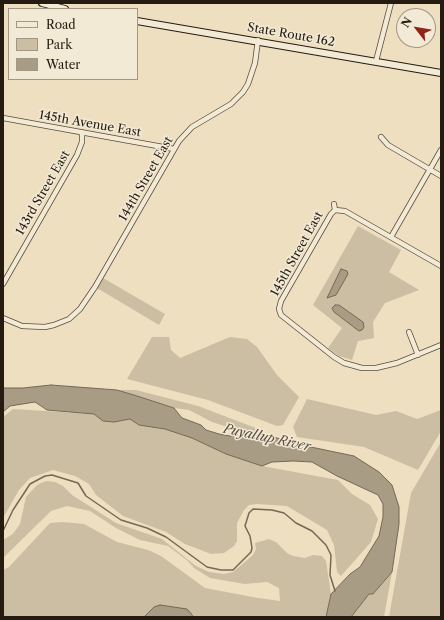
<!DOCTYPE html>
<html>
<head>
<meta charset="utf-8">
<style>
  body { margin:0 }
  #map { position:relative; width:444px; height:620px; overflow:hidden; background:#eddfc0; font-family:"Libre Caslon Text",serif }
  canvas { display:block }
  .frame { position:absolute; inset:0; border:4px solid #261b10; pointer-events:none }
  .legend { position:absolute; left:8px; top:8px; width:130px; height:72px; box-sizing:border-box; background:#f3ead6; border:1px solid #a19787; margin:0; padding:5px 7px; list-style:none; font-size:12px; color:#261b10 }
  .legend li { display:flex; align-items:center; gap:8px; height:20px }
  .legend b { width:20px; border:1px solid #a19787 }
  .north { position:absolute; left:396px; top:8px; width:40px; height:40px; box-sizing:border-box; background:#f3ead6; border:1px solid #a19787; border-radius:50%; rotate:301deg; font-size:11px; font-weight:700; line-height:16px; text-align:center; color:#261b10 }
  .north::after { content:''; display:block; margin:auto; width:14px; height:18px; background:#8f2418; clip-path:polygon(50% 0,100% 100%,50% 72%,0 100%) }
</style>
</head>
<body>
<div id="map">
<canvas width="444" height="620"></canvas>
<div class="frame"></div>
<ul class="legend">
<li><b style="height:5px;background:#f3ead6"></b>Road</li>
<li><b style="height:11px;background:#cbbea2"></b>Park</li>
<li><b style="height:11px;background:#a99c84"></b>Water</li>
</ul>
<div class="north">N</div>
</div>
<script>
const ctx = document.querySelector('canvas').getContext('2d');
ctx.lineJoin = 'round';
function fillPath(path, color) {
  ctx.fillStyle = color;
  ctx.fill(path, 'evenodd');
}
function shape(rows) {
  const path = new Path2D();
  for (const r of rows) {
    path.moveTo(r[0], r[1]);
    for (let i = 2; i < r.length; i += 2) path.lineTo(r[i], r[i + 1]);
  }
  return path;
}
function strokePath(path, color, width, dash) {
  ctx.strokeStyle = color;
  ctx.lineWidth = width;
  ctx.lineCap = dash ? 'butt' : 'round';
  ctx.setLineDash(dash || []);
  ctx.stroke(path);
}
function write(font, color, halo, rows, align = 'center') {
  ctx.font = font + ' "Libre Caslon Text",serif';
  ctx.lineWidth = 3;
  ctx.setLineDash([]);
  ctx.textBaseline = 'middle';
  ctx.strokeStyle = halo;
  ctx.fillStyle = color;
  for (const [text, x, y, turn = 0] of rows) {
    ctx.save();
    ctx.translate(x, y);
    ctx.rotate((+turn || 0) * Math.PI / 180);
    ctx.textAlign = isNaN(turn) ? turn : align;
    if (halo) ctx.strokeText(text, 0, 0);
    ctx.fillText(text, 0, 0);
    ctx.restore();
  }
}
fillPath(shape([
  [358,226,401,250,389,272,419,290,385,303,373,322,374,338,358,341,352,360,339,356,328,348,342,328,313,305],
  [103,278,165,314,159,325,97,288],
  [152,337,169,337,171,350,180,358,230,337,247,339,257,347,277,375,299,397,283,425,277,426,208,400,127,379],
  [117,390,136,390,198,406,261,430,266,435,262,437,243,432,212,422,189,410,174,408],
  [307,399,376,415,396,411,417,419,441,410,441,431,418,470,364,447,297,437,293,427],
  [13,409,94,414,103,421,114,422,130,419,139,425,165,429,192,438,226,454,262,466,338,480,352,494,370,505,378,519,371,542,341,576,337,572,334,545,327,530,287,506,257,504,249,505,244,510,237,523,237,541,234,546,224,553,211,554,185,544,166,532,123,516,96,495,89,484,75,476,53,470,30,478,19,490,3,518,3,417],
  [441,442,441,617,389,617,411,493],
  [46,481,55,482,63,486,72,495,116,523,162,539,196,566,209,572,224,574,233,572,253,555,256,549,255,543,269,539,276,542,287,553,293,556,305,558,313,555,322,556,326,561,331,594,326,617,194,617,193,614,144,617,3,617,3,570,9,567,50,523,63,522,84,524,117,542,148,550,161,556,205,588,258,598,280,601,279,588,267,582,245,584,210,578,194,568,188,561,168,546,140,540,116,528,90,511,67,506,51,511,3,558,3,540,13,534,20,524,26,497,37,485],
  [392,572,384,617,351,617,369,594,373,594]
]), '#cbbea2');
const water = shape([
  [341,269,347,271,348,274,336,295,327,298,341,269],
  [335,305,339,305,363,322,364,327,362,330,359,331,334,312,332,308,335,305],
  [51,385,117,390,137,396,174,408,182,418,201,425,206,430,219,434,230,436,266,435,306,446,354,456,379,472,392,485,399,507,399,524,392,572,373,594,369,594,351,617,326,617,331,594,350,574,360,567,379,536,383,517,383,504,378,495,337,476,312,462,293,461,272,462,262,466,226,454,192,438,165,429,139,425,130,419,114,422,103,421,94,414,47,410,35,402,10,406,3,412,3,388,23,388,51,385],
  [160,605,187,609,194,617,144,617,154,607,160,605]
]);
fillPath(water, '#a99c84');
strokePath(water, '#756856', 1);
strokePath(shape([
  [3,531,13,510,30,484,45,476,52,475,78,483,86,496,121,520,147,528,166,537,207,567,221,570,233,570,251,552,252,548,250,536,245,526,249,513,253,509,272,510,284,513,296,523,312,531,326,545,331,555,330,575,335,591]
]), '#756856', 1.5);
const minor = shape([
  [376,61,391,3],
  [3,118,174,149],
  [381,137,388,145,441,176],
  [334,204,335,210],
  [335,210,331,214,281,301,279,309,281,315,334,357,344,363,362,368,376,368,397,363,441,345],
  [335,210,345,211,441,266],
  [391,237,441,150],
  [3,284,77,155,82,142,82,132],
  [3,318,22,326,45,327,54,325,69,319,80,309,95,287,179,141,192,127,231,104,243,92,248,84,255,63,258,40],
  [409,332,418,355]
]);
const secondary = shape([
  [42,3,65,9],
  [137,21,441,73]
]);
strokePath(minor, '#584c3c', 6);
strokePath(secondary, '#261b10', 8);
strokePath(minor, '#f3ead6', 4.5);
strokePath(secondary, '#f3ead6', 6);
write('12px', '#261b10', '#f3ead6', [
  ["State Route 162",291,35,10],
  ["145th Avenue East",90,124,10],
  ["144th Street East",146,179,-60],
  ["143rd Street East",43,193,-60],
  ["145th Street East",297,254,-61]
]);
write('italic 13px', '#5a4f3e', '#f3ead6', [
  ["Puyallup River",267,438,12]
]);
</script>
</body>
</html>
